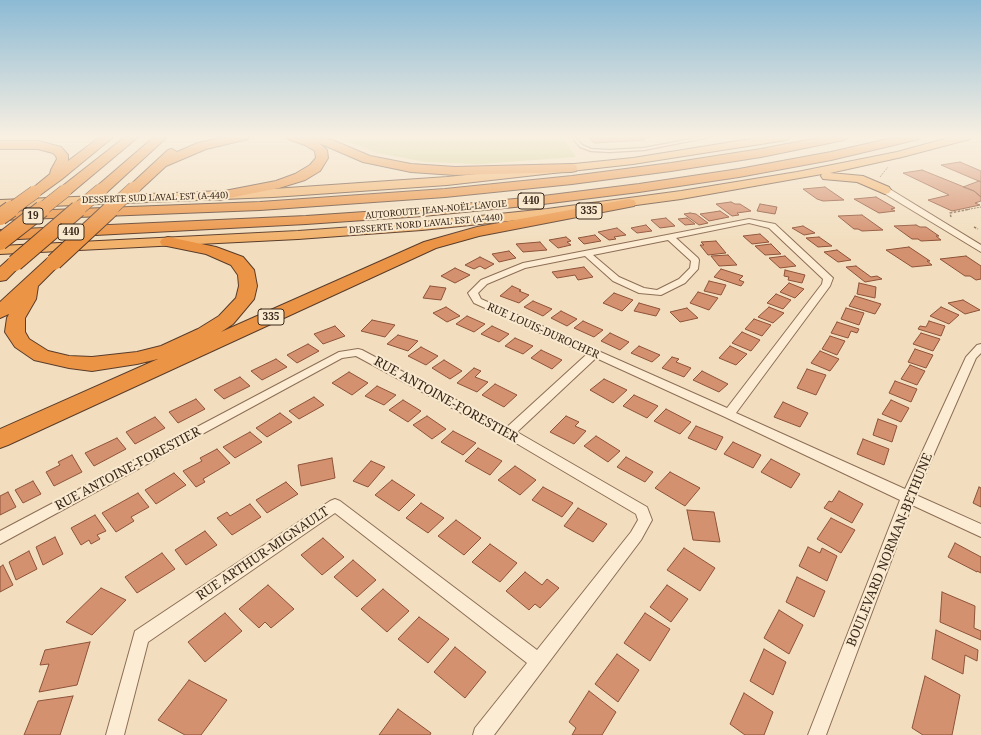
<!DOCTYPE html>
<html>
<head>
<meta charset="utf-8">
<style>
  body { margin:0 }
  canvas { display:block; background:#f2debf }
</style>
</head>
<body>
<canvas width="981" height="735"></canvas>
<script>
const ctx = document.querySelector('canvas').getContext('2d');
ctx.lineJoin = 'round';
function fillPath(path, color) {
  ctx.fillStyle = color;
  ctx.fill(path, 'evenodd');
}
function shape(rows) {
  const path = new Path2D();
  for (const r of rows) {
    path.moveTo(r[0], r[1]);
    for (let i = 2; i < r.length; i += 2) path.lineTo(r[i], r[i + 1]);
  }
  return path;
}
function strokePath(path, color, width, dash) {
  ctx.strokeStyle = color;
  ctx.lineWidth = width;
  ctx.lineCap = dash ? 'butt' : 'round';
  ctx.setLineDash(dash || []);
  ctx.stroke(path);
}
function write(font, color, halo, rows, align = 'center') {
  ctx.font = font + ' "Noto Serif",serif';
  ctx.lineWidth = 4;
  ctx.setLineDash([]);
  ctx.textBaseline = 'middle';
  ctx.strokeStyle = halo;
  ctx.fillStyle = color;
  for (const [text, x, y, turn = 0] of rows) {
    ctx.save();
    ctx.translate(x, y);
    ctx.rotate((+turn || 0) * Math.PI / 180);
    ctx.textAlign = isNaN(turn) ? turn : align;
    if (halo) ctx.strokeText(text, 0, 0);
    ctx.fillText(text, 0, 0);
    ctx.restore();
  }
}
fillPath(shape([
  [336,137,562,137,576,157,480,164,425,162,378,153]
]), '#cfd191');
const building = shape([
  [589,137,652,137,643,138,645,140,594,143,589,137],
  [960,162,981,171,981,182,941,165,960,162],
  [922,170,974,191,981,197,981,201,975,203,980,205,952,211,928,200,949,195,903,173,922,170],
  [979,181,981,182,981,197,974,191,963,187,979,181],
  [825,187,844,200,823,201,817,199,803,189,825,187],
  [876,197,895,208,891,209,895,211,879,213,854,199,876,197],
  [731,202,735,204,740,204,751,211,737,213,739,215,732,216,716,204,731,202],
  [760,204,777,207,775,214,757,211,760,204],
  [720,211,729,217,709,221,700,214,720,211],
  [690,213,696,214,708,223,699,225,684,214,690,213],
  [862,215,883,230,862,231,858,229,854,229,838,216,862,215],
  [666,218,675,226,660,228,651,220,666,218],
  [687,218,695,224,685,225,678,219,687,218],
  [646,225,652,231,637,233,631,228,646,225],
  [916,225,920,227,926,227,939,236,936,236,941,240,921,241,918,239,912,239,894,226,916,225],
  [803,226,815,233,804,235,792,228,803,226],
  [617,228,626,235,614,237,616,239,609,240,598,232,617,228],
  [760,234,769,242,752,244,743,236,760,234],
  [595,235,601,241,584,244,578,238,595,235],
  [566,237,571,241,567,242,571,245,558,248,549,240,566,237],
  [819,237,832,246,818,247,806,238,819,237],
  [716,241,726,253,708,255,700,245,704,245,701,242,716,241],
  [540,242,547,250,523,252,516,244,540,242],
  [771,244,781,254,765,255,755,246,771,244],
  [909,247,930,261,927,261,932,265,912,267,886,250,909,247],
  [837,250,851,260,838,262,824,252,837,250],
  [509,251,516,258,499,262,492,254,509,251],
  [728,255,737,265,719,266,711,256,728,255],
  [785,256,796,266,780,268,769,258,785,256],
  [966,256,981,266,981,279,976,280,970,276,965,276,940,259,966,256],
  [480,257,494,264,485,269,480,266,474,269,465,265,480,257],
  [856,266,871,277,877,276,882,279,865,282,846,267,856,266],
  [584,267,593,277,578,280,575,275,557,278,552,272,584,267],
  [455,268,470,275,455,283,441,276,455,268],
  [721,269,743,276,739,280,744,282,741,286,714,277,721,269],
  [785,270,805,275,802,283,788,280,789,277,784,276,785,270],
  [709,281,726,285,721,295,704,291,709,281],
  [789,283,804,289,795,298,780,292,789,283],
  [859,283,876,287,875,298,857,294,859,283],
  [430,286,446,288,441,300,423,298,430,286],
  [512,286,521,290,519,291,529,295,519,303,500,296,512,286],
  [698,292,718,298,709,310,690,303,698,292],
  [614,293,633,300,622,311,603,303,614,293],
  [776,294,791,300,783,309,767,303,776,294],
  [855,296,881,304,875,314,849,306,855,296],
  [963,300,980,310,965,314,948,303,963,300],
  [533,301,552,309,543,316,524,307,533,301],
  [639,303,660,309,656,316,634,311,639,303],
  [446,307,460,316,447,322,433,313,446,307],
  [769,307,784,313,773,323,758,317,769,307],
  [941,307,959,315,949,324,930,316,941,307],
  [687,308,698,318,680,322,670,312,687,308],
  [846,308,864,313,859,325,841,319,846,308],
  [561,311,577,319,567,326,551,318,561,311],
  [467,316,485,324,474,332,456,324,467,316],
  [754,319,771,325,762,336,745,329,754,319],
  [372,320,395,325,385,337,361,331,372,320],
  [583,321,603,330,594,337,574,328,583,321],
  [929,321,945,326,941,336,918,329,920,326,926,327,929,321],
  [837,322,859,329,857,333,851,331,848,338,831,333,837,322],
  [335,326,345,336,323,344,314,334,335,326],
  [492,326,509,334,499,342,481,334,492,326],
  [742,332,760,340,751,351,732,343,742,332],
  [610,333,629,342,620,350,601,341,610,333],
  [921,333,940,339,933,351,913,344,921,333],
  [398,335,418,341,408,351,387,344,398,335],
  [830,336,845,341,837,355,822,349,830,336],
  [515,338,533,346,523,354,505,346,515,338],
  [308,344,319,351,297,363,287,355,308,344],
  [639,346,660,355,652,362,631,353,639,346],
  [730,346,747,354,736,365,719,358,730,346],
  [421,347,438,356,426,365,408,356,421,347],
  [915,349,933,355,926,368,908,362,915,349],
  [541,350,562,360,552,369,531,358,541,350],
  [820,351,839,359,830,371,811,363,820,351],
  [672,357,679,359,676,362,691,368,684,377,662,368,672,357],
  [276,359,287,367,262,380,251,371,276,359],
  [444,360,462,371,450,379,432,368,444,360],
  [910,365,925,371,917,385,901,379,910,365],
  [474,368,481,371,475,377,488,382,477,392,457,383,474,368],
  [807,369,826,375,816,395,797,388,807,369],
  [702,371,728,384,719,392,693,380,702,371],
  [349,372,368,383,352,395,332,383,349,372],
  [240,377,250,386,224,399,214,390,240,377],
  [604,379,627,390,613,403,590,390,604,379],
  [895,381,917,389,911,402,889,393,895,381],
  [495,384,517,395,504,407,482,395,495,384],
  [377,386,396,395,384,405,365,396,377,386],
  [634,395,658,406,647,418,623,406,634,395],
  [314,397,324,405,299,419,289,411,314,397],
  [196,399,205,409,178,423,169,412,196,399],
  [403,400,421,411,408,422,389,410,403,400],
  [891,400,909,408,901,422,882,414,891,400],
  [783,402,808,413,800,427,774,417,783,402],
  [666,409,691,422,680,434,654,421,666,409],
  [280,413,292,422,267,437,256,428,280,413],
  [427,416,446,429,432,439,413,425,427,416],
  [566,416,579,422,575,426,586,431,574,444,550,432,566,416],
  [155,417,165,428,135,444,126,432,155,417],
  [878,419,897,426,892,442,873,435,878,419],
  [696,426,723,437,716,450,688,438,696,426],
  [453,431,476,443,463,455,441,442,453,431],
  [250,432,262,442,235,458,223,447,250,432],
  [596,436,620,451,608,462,584,446,596,436],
  [117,438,126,449,94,466,85,453,117,438],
  [863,439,889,449,884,465,857,454,863,439],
  [733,442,761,455,753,468,724,454,733,442],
  [478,448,502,461,490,475,465,461,478,448],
  [217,449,230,463,203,479,205,482,196,487,183,471,202,461,200,458,217,449],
  [72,455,82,472,54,486,46,472,60,465,58,462,72,455],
  [626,457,653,472,645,482,617,467,626,457],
  [332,458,335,478,301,486,298,465,332,458],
  [771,459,800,474,791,488,761,472,771,459],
  [371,461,385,467,368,487,353,481,371,461],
  [515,466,536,480,520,495,498,480,515,466],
  [670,472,700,488,685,506,655,488,670,472],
  [174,473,186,485,156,504,145,490,174,473],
  [392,480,415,495,399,511,375,495,392,480],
  [33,481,41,494,23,503,15,490,33,481],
  [286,482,298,494,267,513,256,500,286,482],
  [543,487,573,503,562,517,532,500,543,487],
  [979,487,981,488,981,507,973,503,979,487],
  [839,491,863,504,852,523,824,508,829,501,832,502,839,491],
  [8,492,16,507,0,515,0,496,8,492],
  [138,493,149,507,131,517,134,521,116,532,102,513,138,493],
  [421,503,444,518,428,533,406,518,421,503],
  [250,504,261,517,232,535,217,518,227,512,230,516,250,504],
  [578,508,607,524,593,542,564,526,578,508],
  [687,510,714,512,720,542,693,540,687,510],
  [95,515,106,531,97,535,100,539,91,544,89,540,81,545,71,528,95,515],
  [831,518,855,530,841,553,817,539,831,518],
  [456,520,481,538,464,555,438,536,456,520],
  [205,531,217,545,186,565,175,550,205,531],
  [55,537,63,554,43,565,36,547,55,537],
  [323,538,344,557,322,575,301,555,323,538],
  [955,543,981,557,981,573,977,571,977,572,948,557,955,543],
  [490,544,517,563,500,582,472,562,490,544],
  [808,547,820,553,822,548,837,556,827,581,799,566,808,547],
  [684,548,715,568,700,591,667,570,684,548],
  [29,551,37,569,16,580,9,562,29,551],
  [162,553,175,569,137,593,125,577,162,553],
  [353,560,376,580,357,597,334,577,353,560],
  [3,565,13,585,0,592,0,567,3,565],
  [525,572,542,585,547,579,559,588,540,608,535,604,529,610,506,591,525,572],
  [797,577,825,591,814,617,786,602,797,577],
  [268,585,294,609,271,628,265,622,259,628,239,609,268,585],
  [667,585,688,599,671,622,650,607,667,585],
  [101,588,126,600,92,635,66,622,101,588],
  [383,589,409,611,387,632,361,609,383,589],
  [942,592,975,606,974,628,981,631,981,640,940,622,942,592],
  [779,610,803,625,789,654,764,638,779,610],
  [225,613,242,631,205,662,188,642,225,613],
  [645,613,670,629,650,661,624,643,645,613],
  [419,617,449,639,428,663,398,639,419,617],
  [936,630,978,650,977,661,965,655,963,674,932,659,936,630],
  [90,642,77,685,39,692,49,664,40,665,45,650,90,642],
  [455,647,486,672,465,698,434,672,455,647],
  [764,649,786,662,773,695,750,681,764,649],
  [617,654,639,670,618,702,595,684,617,654],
  [925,676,960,695,952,735,923,735,912,728,925,676],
  [189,680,227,700,201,735,185,735,158,720,189,680],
  [589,691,616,712,602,735,572,735,576,728,569,722,589,691],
  [744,693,773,712,764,735,745,735,730,724,744,693],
  [73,696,60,735,24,735,38,701,73,696],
  [398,709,431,733,430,735,379,735,398,709]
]);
fillPath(building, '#d49170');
strokePath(building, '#8e5339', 1);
const service = shape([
  [575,137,582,145,591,149,609,150,644,148,702,137,710,137,644,150,609,152,591,151,580,147,572,137,575,137]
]);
const minor = shape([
  [882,188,888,188,981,245,981,252,882,192,882,188],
  [749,219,775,224,833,278,830,286,736,413,905,489,966,357,977,345,981,344,981,353,976,358,916,495,981,524,981,537,912,505,826,735,808,735,900,500,725,417,596,358,517,432,647,507,652,520,641,540,494,735,473,735,475,728,527,663,335,513,148,642,124,735,106,735,135,631,330,501,335,499,340,501,537,650,631,532,638,520,636,514,504,436,356,356,342,358,0,544,0,531,339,352,358,349,362,350,507,427,587,354,474,303,468,293,481,280,523,263,749,219],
  [749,223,769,228,823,279,822,284,727,408,481,299,478,293,487,284,525,268,585,256,613,281,639,293,661,295,685,283,698,269,699,260,698,258,676,238,749,223],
  [668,240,691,261,690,268,679,279,657,290,644,288,619,277,593,255,668,240]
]);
const trunk = shape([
  [763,137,791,137,786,140,633,164,447,185,273,197,0,208,0,200,273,189,447,177,633,158,763,137],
  [952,137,971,137,970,139,902,157,830,173,863,176,889,187,891,190,889,193,885,194,857,182,823,179,821,176,822,174,681,199,547,217,422,230,298,239,0,254,0,246,298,231,422,222,547,209,681,191,797,172,897,152,952,137]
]);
const motorway = shape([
  [100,137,113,137,62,179,40,195,35,196,30,195,28,192,50,174,51,170,57,159,56,156,53,153,38,149,0,149,0,141,38,141,61,147,68,155,68,161,100,137],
  [125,137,138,137,70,194,65,195,60,194,58,191,60,188,125,137],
  [154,137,167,137,106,193,101,194,96,193,94,190,96,187,154,137],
  [225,137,249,137,248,139,206,149,166,166,139,191,134,192,129,191,127,188,168,150,172,149,177,152,198,143,225,137],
  [287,137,325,137,370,156,411,164,455,167,571,164,576,165,577,168,576,171,571,172,455,175,411,172,363,162,319,143,327,150,328,158,320,171,305,180,279,188,219,200,214,199,212,196,214,193,276,181,295,174,310,165,316,158,315,151,305,145,288,139,287,137],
  [823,137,849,137,844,140,761,157,671,171,572,184,445,197,260,210,0,220,0,212,260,202,445,189,572,176,671,163,761,149,823,137],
  [897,137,920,137,919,139,831,160,739,177,639,192,535,205,423,216,306,224,0,240,0,230,306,216,423,208,535,197,639,184,739,169,831,152,897,137],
  [629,199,634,200,636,203,634,206,479,236,436,248,8,445,0,448,0,429,158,359,137,364,92,371,69,368,34,360,15,347,5,332,7,318,9,314,0,318,0,302,48,258,54,257,60,258,62,262,38,286,36,299,25,318,25,332,29,339,48,351,69,356,92,357,137,352,161,346,198,329,219,316,236,298,239,286,238,275,231,265,206,254,162,245,160,242,162,239,168,237,216,247,243,257,254,270,257,286,254,299,233,324,221,332,424,242,477,227,629,199],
  [15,258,21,259,23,263,6,280,0,281,0,267,9,259,15,258]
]);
strokePath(service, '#8d6e55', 2.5);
strokePath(minor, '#8d6e55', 2);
strokePath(trunk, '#5a3c2a', 2);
strokePath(motorway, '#5a3c2a', 2);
strokePath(shape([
  [880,177,888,167],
  [965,210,981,207]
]), '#8d6e55', 1, [2, 1]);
strokePath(shape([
  [951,217,950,213,970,209],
  [974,227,978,229]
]), '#8d6e55', 1.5, [2.5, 1.5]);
fillPath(service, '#fcecd3');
fillPath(minor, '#fcecd3');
fillPath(trunk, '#f2b26c');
fillPath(motorway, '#eb9446');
const motorwayBridgeFar1 = shape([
  [10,210,35,192],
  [41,210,65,191],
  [77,210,101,190],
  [110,210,134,188]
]);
const motorwayBridge = shape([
  [0,217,11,209],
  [0,242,42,209],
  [54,262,111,209],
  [15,263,78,209]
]);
strokePath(motorwayBridgeFar1, '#5a3c2a', 14, []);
strokePath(motorwayBridge, '#5a3c2a', 18, []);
strokePath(motorwayBridgeFar1, '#eb9446', 13);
strokePath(motorwayBridge, '#eb9446', 16);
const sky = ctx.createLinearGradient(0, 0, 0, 240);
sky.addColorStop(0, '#8cbad4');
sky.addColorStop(0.57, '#f9f0e2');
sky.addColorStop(1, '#f9f0e200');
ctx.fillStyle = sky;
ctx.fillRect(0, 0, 981, 240);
write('9px', '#3a281b', '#f9e9cf', [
  ["DESSERTE SUD LAVAL EST (A-440)",155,198,-2],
  ["AUTOROUTE JEAN-NOËL-LAVOIE",436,210,-5],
  ["DESSERTE NORD LAVAL EST (A-440)",426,224,-5]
]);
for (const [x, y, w] of [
  [531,201,26],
  [589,211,26],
  [33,216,20],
  [71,232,26],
  [271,317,26]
]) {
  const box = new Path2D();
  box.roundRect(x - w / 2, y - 8, w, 16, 3);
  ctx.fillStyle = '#f9e9cf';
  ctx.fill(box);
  strokePath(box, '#3a281b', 1);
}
write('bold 10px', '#3a281b', null, [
  ["440",531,201],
  ["335",589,211],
  ["19",33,216],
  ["440",71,232],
  ["335",271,317]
]);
write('11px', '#3a281b', '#f9e9cf', [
  ["RUE LOUIS-DUROCHER",543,331,24]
]);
write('13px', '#3a281b', '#f9e9cf', [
  ["RUE ANTOINE-FORESTIER",446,400,29],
  ["RUE ANTOINE-FORESTIER",128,469,-28],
  ["BOULEVARD NORMAN-BETHUNE",890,550,-68],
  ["RUE ARTHUR-MIGNAULT",263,554,-34]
]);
</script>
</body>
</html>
